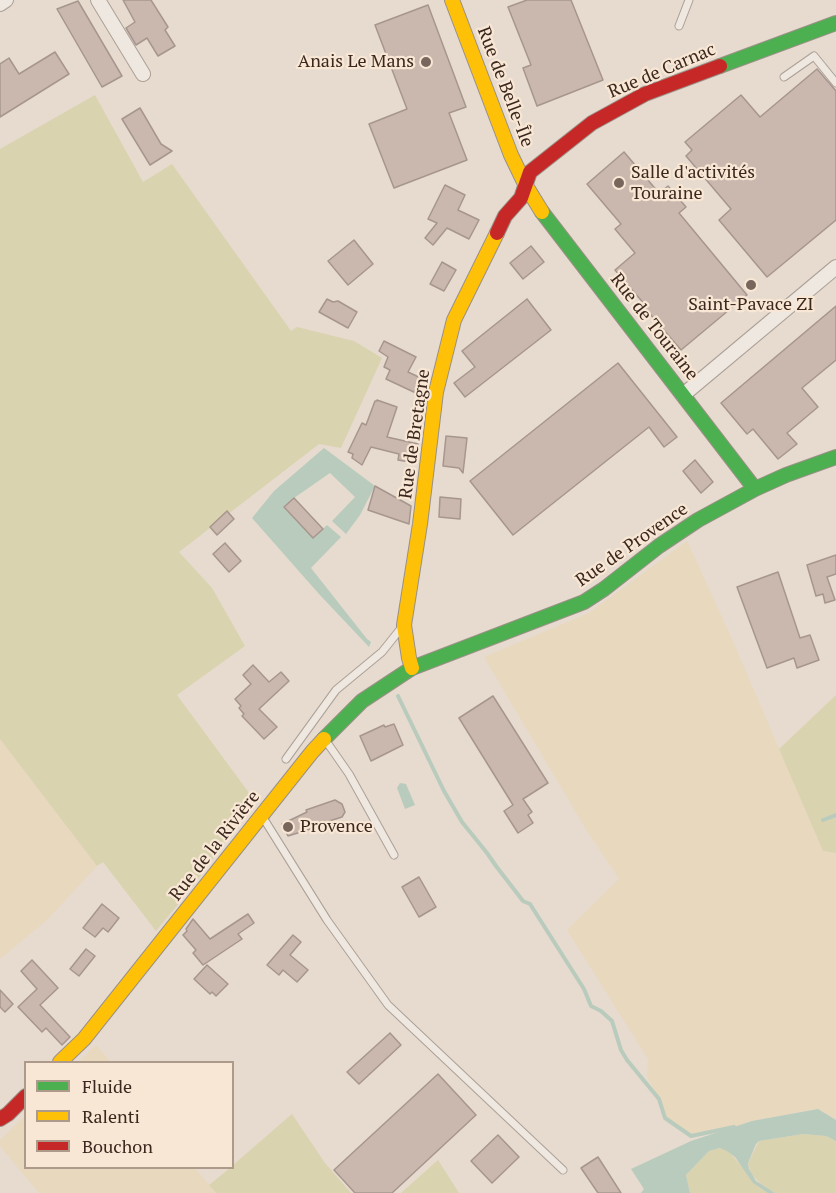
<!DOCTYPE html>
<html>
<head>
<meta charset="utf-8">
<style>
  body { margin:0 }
  #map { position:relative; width:836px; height:1193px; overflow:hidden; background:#e6dbce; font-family:"PT Serif",serif }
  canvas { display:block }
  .legend { position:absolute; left:24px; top:1061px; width:210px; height:108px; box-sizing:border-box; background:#f8e7d4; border:2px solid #ad9a8b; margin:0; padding:8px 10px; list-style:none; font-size:18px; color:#3c271e }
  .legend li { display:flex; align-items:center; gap:12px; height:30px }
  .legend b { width:30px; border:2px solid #ad9a8b }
</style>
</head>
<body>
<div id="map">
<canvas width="836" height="1193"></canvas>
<ul class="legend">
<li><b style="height:8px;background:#4caf50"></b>Fluide</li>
<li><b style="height:8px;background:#ffc107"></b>Ralenti</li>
<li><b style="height:8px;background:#c62828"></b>Bouchon</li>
</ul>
</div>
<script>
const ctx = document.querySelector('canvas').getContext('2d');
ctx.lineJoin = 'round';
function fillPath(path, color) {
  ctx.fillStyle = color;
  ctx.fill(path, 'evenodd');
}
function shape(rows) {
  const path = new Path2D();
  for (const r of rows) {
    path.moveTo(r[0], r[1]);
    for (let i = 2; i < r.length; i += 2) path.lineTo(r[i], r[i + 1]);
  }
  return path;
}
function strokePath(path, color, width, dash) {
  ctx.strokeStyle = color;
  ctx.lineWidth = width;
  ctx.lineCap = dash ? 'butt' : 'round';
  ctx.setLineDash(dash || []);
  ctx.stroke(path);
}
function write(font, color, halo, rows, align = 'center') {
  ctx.font = font + ' "PT Serif",serif';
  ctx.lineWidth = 4.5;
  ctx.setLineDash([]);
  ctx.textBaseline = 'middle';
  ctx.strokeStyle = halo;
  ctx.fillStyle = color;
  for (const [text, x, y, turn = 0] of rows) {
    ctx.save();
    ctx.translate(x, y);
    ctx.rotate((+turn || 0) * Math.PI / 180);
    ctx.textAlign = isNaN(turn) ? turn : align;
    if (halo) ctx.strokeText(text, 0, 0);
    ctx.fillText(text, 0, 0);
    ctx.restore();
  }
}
fillPath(shape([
  [687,541,731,637,823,851,836,853,836,1120,818,1109,752,1121,734,1127,691,1136,665,1118,659,1099,647,1076,648,1059,567,930,619,879,587,831,484,657,589,613],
  [0,739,97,866,48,919,0,959],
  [96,1045,111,1062,79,1062],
  [25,1116,26,1168,195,1168,216,1193,39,1193,0,1146,0,1140]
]), '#e7d8be');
fillPath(shape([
  [95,95,143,182,172,164,291,331,297,327,354,341,382,358,341,448,319,444,179,552,212,588,245,646,177,695,255,801,193,886,156,931,103,862,97,866,0,739,0,149],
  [836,695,836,853,823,851,779,749],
  [292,1114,325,1163,351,1193,216,1193,209,1185,230,1168,232,1168,233,1165],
  [803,1134,826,1136,836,1141,836,1193,775,1193,762,1185,751,1174,748,1163,759,1141],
  [720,1148,727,1150,731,1154,760,1188,769,1193,690,1193,686,1175,709,1151],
  [438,1160,459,1193,401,1193]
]), '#dad3b0');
fillPath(shape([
  [324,448,375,486,360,515,346,534,332,521,355,497,330,473,294,498,313,538,327,525,341,537,311,568,367,639,371,642,369,647,319,594,252,518,274,491],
  [400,783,406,784,415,805,405,809,397,788],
  [818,1109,836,1120,836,1141,826,1136,803,1134,759,1141,756,1144,748,1163,749,1169,756,1181,775,1193,768,1193,753,1183,735,1157,727,1151,720,1148,709,1151,686,1175,690,1193,641,1193,644,1189,631,1169,691,1141,752,1121]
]), '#b9cbbd');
strokePath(shape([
  [398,696,444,791,462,822,487,853,496,866,523,901,530,904,584,989,591,1006,601,1011,612,1021,621,1050,627,1060,659,1099,665,1118,691,1136,734,1127],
  [823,820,836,815]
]), '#b9cbbd', 4);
const building = shape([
  [123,0,151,0,168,27,165,30,175,46,158,56,147,38,136,45,126,28,135,22,123,0],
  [527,0,571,0,603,80,537,106,523,68,531,65,508,7,527,0],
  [78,1,122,76,102,87,57,9,78,1],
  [428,5,466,107,449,113,467,160,394,188,369,124,407,109,375,25,428,5],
  [55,52,69,74,0,117,0,64,9,58,19,74,55,52],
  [817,69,836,91,836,220,767,277,719,220,731,209,686,156,692,150,685,142,741,95,760,117,817,69],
  [140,108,161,144,172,151,150,165,122,119,140,108],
  [624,152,659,193,668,186,686,207,679,213,747,295,681,350,644,307,646,306,615,270,635,253,615,229,621,224,587,184,624,152],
  [445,185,465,195,458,210,479,220,469,239,447,228,433,245,425,238,437,223,428,219,445,185],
  [354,240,373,264,348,285,328,261,354,240],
  [531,246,544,262,523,279,510,263,531,246],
  [442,262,456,270,444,291,430,284,442,262],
  [327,299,333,302,338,301,357,312,348,328,319,312,327,299],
  [527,299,551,330,465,397,454,383,475,367,462,351,527,299],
  [836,306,836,360,802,388,818,407,787,433,797,444,778,459,753,429,747,434,721,403,836,306],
  [384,341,416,357,408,372,425,380,418,394,386,379,390,370,384,367,388,357,379,351,384,341],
  [618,363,677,437,664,447,649,427,513,535,470,481,618,363],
  [377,400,397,407,387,437,418,444,416,463,398,460,399,454,371,447,362,465,352,458,353,454,348,452,362,423,366,425,375,401,377,401,377,400],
  [446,436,467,438,463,473,459,468,443,466,446,436],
  [695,460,713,482,701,493,683,471,695,460],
  [375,486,411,506,409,524,368,510,375,486],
  [440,497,461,499,460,519,439,517,440,497],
  [294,498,323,529,313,538,284,507,294,498],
  [227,511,234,519,217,535,210,527,227,511],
  [225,543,241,561,229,572,213,554,225,543],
  [836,555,836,574,827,577,835,600,825,603,823,594,816,596,807,565,836,555],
  [778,572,800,638,810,635,819,660,797,668,794,658,767,668,737,587,778,572],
  [253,665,269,682,281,672,289,681,259,709,277,727,264,739,242,716,244,714,239,708,241,706,235,699,251,684,243,675,253,665],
  [493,696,548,783,523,799,532,812,528,815,533,823,518,833,504,811,513,805,459,718,493,696],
  [394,724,403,745,371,761,360,736,384,725,385,727,394,724],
  [335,800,342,804,345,812,342,817,317,825,317,827,288,836,282,824,307,812,306,810,335,800],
  [419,877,436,907,419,917,402,887,419,877],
  [102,904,119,918,108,932,103,928,95,937,83,928,102,904],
  [248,914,254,923,238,934,242,939,203,965,193,953,196,950,183,935,187,931,186,929,193,919,210,939,248,914],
  [293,935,301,942,290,955,308,970,297,982,283,970,279,975,267,965,293,935],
  [86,949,95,956,79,976,70,969,86,949],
  [32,960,58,988,40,1005,70,1037,62,1045,46,1028,42,1032,18,1007,37,989,21,971,32,960],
  [207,965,228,984,216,996,212,992,210,994,194,979,207,965],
  [0,990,13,1004,5,1012,0,1007,0,990],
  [390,1033,401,1045,359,1084,347,1072,390,1033],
  [438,1074,476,1115,392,1193,355,1193,334,1170,438,1074],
  [498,1135,519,1157,492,1183,471,1161,498,1135],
  [598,1157,621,1193,598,1193,581,1168,598,1157]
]);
fillPath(building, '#cab8af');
strokePath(building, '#a7968d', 1.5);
const lane = shape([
  [679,26,689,0],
  [784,77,814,56,836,83],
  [326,741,349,774,394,855],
  [286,759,336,690,382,652,402,627],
  [262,816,327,920,388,1005,563,1170]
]);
const street = shape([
  [98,0,143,74],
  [0,4,6,0],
  [683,395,836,267]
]);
const fast = shape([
  [720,66,836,23],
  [542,212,755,489],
  [324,739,362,701,412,668,584,602,604,589,659,546,698,520,755,489,786,475,836,457]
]);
const slow = shape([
  [452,0,511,155,526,186,542,212],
  [412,668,409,658,404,625,420,524,436,392,454,320,497,233],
  [60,1062,84,1039,312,752,324,739]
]);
const jam = shape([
  [497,233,505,216,521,198,530,172,592,123,645,94,720,66],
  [0,1119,8,1114,26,1096]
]);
strokePath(lane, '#aca097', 9);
strokePath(street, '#aca097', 16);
strokePath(fast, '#9b9087', 16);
strokePath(slow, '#9b9087', 16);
strokePath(jam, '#9b9087', 16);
strokePath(lane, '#eee8e0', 7);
strokePath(street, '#eee8e0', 14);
strokePath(fast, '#4caf50', 14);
strokePath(slow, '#ffc107', 14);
strokePath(jam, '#c62828', 14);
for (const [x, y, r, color] of [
  [426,62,6,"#78665c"],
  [619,183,6,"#78665c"],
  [751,285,6,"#78665c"],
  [288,827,6,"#78665c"]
]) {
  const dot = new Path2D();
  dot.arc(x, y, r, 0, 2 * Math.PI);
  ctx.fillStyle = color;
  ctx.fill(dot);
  strokePath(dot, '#f8e7d4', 2);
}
write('18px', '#3c271e', '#f8e7d4', [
  ["Anais Le Mans",414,62,"right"],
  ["Salle d'activités",631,173],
  ["Touraine",631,194],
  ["Saint-Pavace ZI",751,305,"center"],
  ["Provence",300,827]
], 'left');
write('18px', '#3c271e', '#f8e7d4', [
  ["Rue de Carnac",662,71,-23],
  ["Rue de Belle-Île",505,87,69],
  ["Rue de Touraine",654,327,52],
  ["Rue de Bretagne",415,434,-82],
  ["Rue de Provence",632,545,-35],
  ["Rue de la Rivière",215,846,-52]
]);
</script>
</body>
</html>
